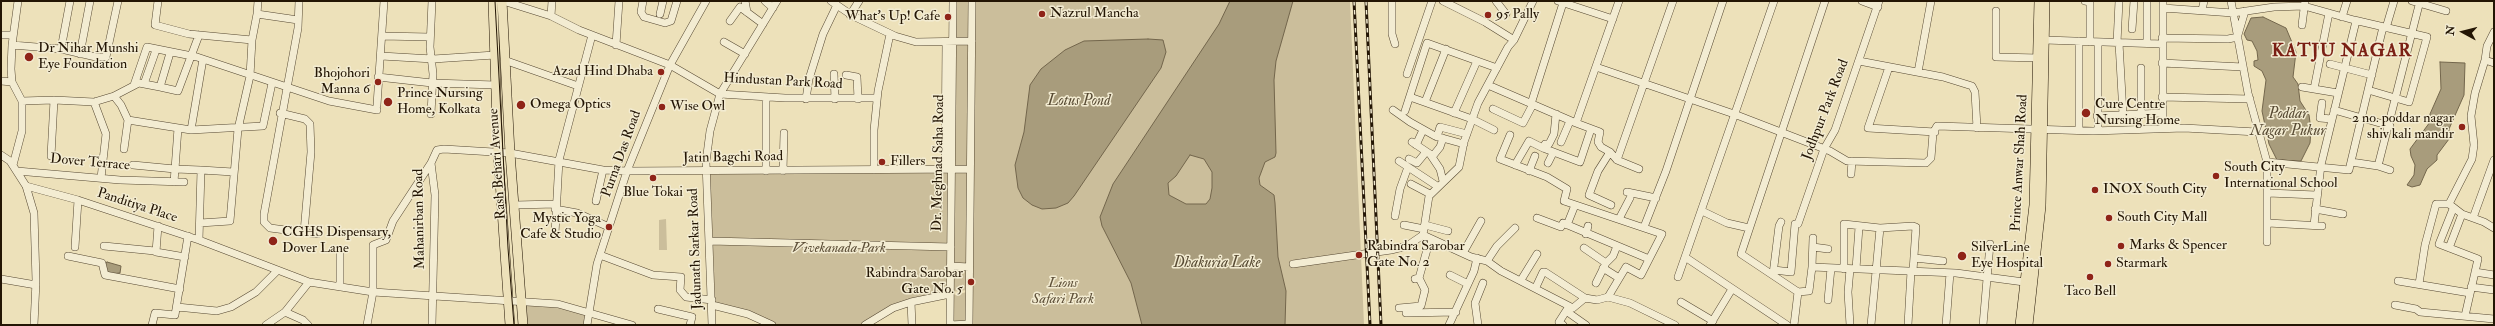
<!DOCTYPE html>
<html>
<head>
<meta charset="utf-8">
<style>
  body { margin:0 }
  #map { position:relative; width:2495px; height:326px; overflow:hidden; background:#ede1ba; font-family:"IM FELL Double Pica",serif }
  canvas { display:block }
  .frame { position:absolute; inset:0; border:2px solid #231504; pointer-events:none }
  .north { position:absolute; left:2443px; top:12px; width:40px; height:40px; -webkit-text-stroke:3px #f3ecd2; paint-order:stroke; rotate:277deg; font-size:11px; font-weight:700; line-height:16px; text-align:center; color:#231504 }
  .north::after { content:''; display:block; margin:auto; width:14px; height:18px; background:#231504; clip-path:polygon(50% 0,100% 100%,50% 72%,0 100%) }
</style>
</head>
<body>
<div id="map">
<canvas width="2495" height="326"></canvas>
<div class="frame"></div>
<div class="north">N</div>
</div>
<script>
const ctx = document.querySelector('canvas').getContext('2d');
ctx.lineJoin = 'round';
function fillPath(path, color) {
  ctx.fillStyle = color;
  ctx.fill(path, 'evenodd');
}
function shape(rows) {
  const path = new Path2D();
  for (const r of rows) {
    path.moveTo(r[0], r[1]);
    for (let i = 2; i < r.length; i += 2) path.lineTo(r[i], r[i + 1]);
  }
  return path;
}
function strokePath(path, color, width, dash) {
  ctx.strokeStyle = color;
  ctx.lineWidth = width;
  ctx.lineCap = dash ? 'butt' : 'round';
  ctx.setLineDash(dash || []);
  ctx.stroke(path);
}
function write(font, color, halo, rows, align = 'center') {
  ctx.font = font + ' "IM FELL Double Pica",serif';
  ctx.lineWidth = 3;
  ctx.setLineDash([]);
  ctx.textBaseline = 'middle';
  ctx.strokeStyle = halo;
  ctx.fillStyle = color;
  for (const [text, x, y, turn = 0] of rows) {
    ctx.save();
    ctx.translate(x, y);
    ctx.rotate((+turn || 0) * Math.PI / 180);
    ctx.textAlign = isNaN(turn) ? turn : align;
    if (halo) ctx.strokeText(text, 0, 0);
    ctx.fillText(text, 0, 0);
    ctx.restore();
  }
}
fillPath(shape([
  [955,1,972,1,968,168,953,168],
  [974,1,1350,1,1364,325,970,325],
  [968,170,967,290,951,292,952,171],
  [948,171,948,293,911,300,863,325,772,325,715,303,710,173],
  [666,219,667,250,659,250,659,220],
  [967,292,967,325,951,325,951,296],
  [525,299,587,312,585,325,528,325]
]), '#cbbe9b');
const water = shape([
  [1230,1,1293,1,1276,61,1274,80,1276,153,1275,157,1265,162,1259,178,1260,185,1274,195,1275,203,1278,257,1286,291,1285,325,1142,325,1131,283,1102,226,1100,217,1113,184,1219,24,1230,1],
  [1190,155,1204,159,1212,172,1212,188,1210,199,1206,204,1186,204,1169,195,1168,183,1176,176,1190,155],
  [2263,17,2286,28,2296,52,2293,77,2298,84,2300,101,2309,115,2311,130,2310,143,2301,161,2277,160,2269,144,2262,111,2266,80,2262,71,2254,66,2254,61,2258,60,2257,51,2252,41,2247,40,2244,34,2251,18,2263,17],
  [1148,39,1163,40,1166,52,1161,68,1074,196,1068,203,1056,208,1042,209,1032,205,1023,198,1018,188,1015,165,1024,132,1030,85,1041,69,1065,50,1084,41,1148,39],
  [2440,62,2465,63,2464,95,2449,129,2449,139,2437,155,2437,160,2427,169,2420,185,2412,187,2407,185,2414,175,2415,165,2411,156,2410,149,2430,122,2430,114,2441,89,2440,62],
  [107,262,121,266,120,273,108,274,103,267,107,262]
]);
fillPath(water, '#a89c7c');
strokePath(water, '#73664c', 1);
const minor = shape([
  [18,1,12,45,11,69,12,82,22,101,54,100,94,102,114,96,139,83,160,87,170,53],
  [158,1,155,25,189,34,252,40,257,14,298,20],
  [299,1,298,28,264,214,264,222,270,228,317,234],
  [503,1,551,16,579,30,670,65,720,94,785,98,877,98],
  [643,1,641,12,644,17,665,23,671,21,677,1],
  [745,1,747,12],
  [765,1,773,8],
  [831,1,853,16,895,36,916,42,972,41],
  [1392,1,1392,34,1395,44],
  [1443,1,1485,22,1514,40],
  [1496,1,1506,14],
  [1558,1,1613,19],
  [1862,1,1878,7],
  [2085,1,2090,2,2090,42],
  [2163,1,2163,128],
  [2231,1,2248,93,2267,162,2267,242],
  [2412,1,2446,11],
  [2163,8,2233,13,2274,7,2304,6,2354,20,2427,37,2409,102,2368,90],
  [2202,10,2204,1],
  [1996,11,1996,57,2039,58],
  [257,14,258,1],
  [660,14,663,1],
  [850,15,859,1],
  [551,16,552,1],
  [2342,17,2347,1],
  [730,21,740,7,763,24],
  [2302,25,2305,1],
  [2386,28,2394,1],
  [2132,29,2134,1],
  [2494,32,2487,46,2485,60,2475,93,2471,116,2474,145,2472,159,2449,204,2462,214,2484,222,2494,228],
  [1,35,13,35],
  [2238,35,2245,11],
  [382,36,430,37],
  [2162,38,2228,39,2238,37],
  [2045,40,2162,44],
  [2079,41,2079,130],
  [724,42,745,54],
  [2098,42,2098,131],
  [2117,43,2119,1],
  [2119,43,2123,114],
  [2147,43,2147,1],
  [12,45,61,49,96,57,106,57,118,1],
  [616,45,619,1],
  [61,49,70,1],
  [80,54,90,1],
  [381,56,433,59,495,55],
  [2485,60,2494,63],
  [507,61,578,86],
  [1859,61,1943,77,1972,86,1975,92,1977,128],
  [2162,63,2243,67],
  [2330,64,2372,75],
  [1596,67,1734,114,1830,151,1847,161,1926,163,1931,158,1933,133,1937,126,2093,131,2184,128,2257,132],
  [1889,67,1868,128,1935,132],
  [2141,68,2141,113],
  [1918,72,1931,1],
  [834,74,835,99],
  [1407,74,1432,1],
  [846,75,857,77,858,99],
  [378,77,432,83,496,85],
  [1,81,12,82],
  [144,84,156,50],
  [134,85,147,47,197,57,329,101,377,110],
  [1488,85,1576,123,1619,1],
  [160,87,178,91,199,35],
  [2302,87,2338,93],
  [2314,89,2329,13],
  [114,96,121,105,128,120,124,149],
  [766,97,766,171],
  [1410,97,1472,119,1494,130],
  [2162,97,2250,99],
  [806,99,809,79,823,34,837,5],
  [94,102,106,134,101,178],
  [1425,102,1446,49],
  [2322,103,2320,118,2332,119],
  [1531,104,1563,3],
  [377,105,384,1],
  [1493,109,1523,123,1533,104],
  [1393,110,1410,122,1435,136,1464,144],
  [2334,110,2390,126],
  [1405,111,1427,43,1497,68],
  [280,113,305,119,310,124,311,152,304,232],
  [1454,113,1477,61],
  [431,114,433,74,430,47,432,1],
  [2097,116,2163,113],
  [128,120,191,130,263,126,272,83],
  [1576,123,1600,132,1598,142,1601,147,1610,152,1617,160,1639,169],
  [178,128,175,169,201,170],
  [191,130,203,59],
  [1510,135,1500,159,1547,177,1567,189,1564,201,1662,234,1641,275,1626,267,1608,297],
  [1437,137,1440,127,1467,134],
  [1412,142,1430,154,1440,169,1443,181],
  [1561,142,1570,121],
  [1416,145,1423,130],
  [1543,148,1580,162,1591,129],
  [1610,152,1598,171,1589,195,1611,205],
  [1,155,10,161,26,186,34,213,36,281,34,325],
  [51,156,54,100],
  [1432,157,1440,147,1443,138],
  [1409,159,1417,163,1426,152],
  [1617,160,1673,1],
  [1399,161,1437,186],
  [2267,162,2349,170,2383,27],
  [2351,162,2378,166,2390,170],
  [1548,163,1553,153],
  [13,165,22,131,22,101],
  [133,165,175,169,174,182],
  [1515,165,1529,141,1543,148,1545,144,1549,144,1554,134,1556,114],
  [2378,166,2420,1],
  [945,169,946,42],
  [874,170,874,130,878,91,890,34],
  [17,171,120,180,184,182],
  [783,171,784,133],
  [1529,171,1535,156],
  [1851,174,1852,161],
  [1411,184,1430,194],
  [26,186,78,200,199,240,309,282,373,292,558,304,632,325],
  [1627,192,1656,198],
  [2268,193,2316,195],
  [596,201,603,170],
  [515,205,556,204],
  [555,209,577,213,609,227],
  [2315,209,2343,214],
  [2453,209,2439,244,2478,259,2465,316],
  [1702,211,1727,223,1749,228],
  [1395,216,1400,189,1408,167],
  [1537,218,1561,227,1563,223,1649,259],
  [2473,218,2494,160],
  [1619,219,1630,198],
  [200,223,230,221,238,129,250,76,252,40],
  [2268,223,2322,226],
  [1404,225,1424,229],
  [1425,225,1448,231],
  [1567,225,1575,205],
  [2314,225,2321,165,2356,21],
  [158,226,156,252,185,257],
  [1644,227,1666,171,1723,1],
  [555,234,559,160,592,35],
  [1586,234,1588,226],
  [1423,235,1471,257,1487,261,1501,271,1573,308,1585,298,1597,300,1608,297,1630,303,1675,325],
  [1423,235,1429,196,1459,167,1464,142,1478,103,1508,47,1514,40,1533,1],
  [199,240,201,170,233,172],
  [710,241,951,247],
  [104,246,155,251],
  [75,247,78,200],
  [1813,247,1828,249],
  [1584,248,1606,263,1613,256,1617,246],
  [2449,248,2462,214],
  [1463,253,1481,221],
  [600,255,653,275,681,277,680,290,686,297,712,300],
  [68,256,102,263,105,275,180,289],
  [1685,257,1774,1],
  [1914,258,1943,261],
  [1487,261,1497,246,1515,228],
  [1293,264,1391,250,1407,246,1423,235],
  [950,266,969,267],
  [1812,267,1813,238],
  [1603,268,1619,278],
  [1844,269,1844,224,1880,228,1913,226,1916,227,1913,271],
  [1850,269,1848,292,1850,325],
  [1856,269,1859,227],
  [1774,270,1791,272,1795,224,1798,224,1824,149,1835,130,1879,1],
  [2475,272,2494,275],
  [1773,274,1779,226,1781,222],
  [1450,275,1468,284],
  [1678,277,1685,257,1787,325],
  [1,279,36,285],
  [1415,279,1419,278,1430,239],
  [1521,280,1537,254],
  [2398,281,2470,293],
  [1596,283,1606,263],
  [2419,284,2425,245,2436,204,2449,204],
  [340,287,340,254],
  [1536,287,1543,272,1545,272,1585,298],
  [2471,287,2494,290],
  [1798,292,1809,291,1812,267,1956,273,2024,282],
  [1828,300,1831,268],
  [911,302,912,325],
  [1681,302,1713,321],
  [712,305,748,314,772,325],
  [2395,305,2416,309,2420,312,2494,319],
  [177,307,217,311,231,307,256,292,277,271],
  [1399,308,1421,306,1425,290,1419,278],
  [658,309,692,317,690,325],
  [1566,311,1586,325],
  [285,312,303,320,308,325],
  [1406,313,1456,312],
  [152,325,155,313,175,315,188,236],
  [266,325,285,312,309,282],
  [367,325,373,292,373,245,386,240,393,221,431,163],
  [432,325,435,195,431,163,437,150,444,149,510,153,603,170,627,171,970,169],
  [587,325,597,264,627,171,670,65,706,1],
  [712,325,706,162,710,131,720,94,777,1],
  [865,325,893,308,911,302,950,294],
  [950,325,953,1],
  [950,325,969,324],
  [969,325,972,1],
  [1449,325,1474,271,1477,258],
  [1478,325,1475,303,1483,283],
  [1563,325,1559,322,1568,308],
  [1710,325,1732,289],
  [1794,325,1798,292,1741,254,1825,1],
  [1871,325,1880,228],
  [1908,325,1911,271],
  [1946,325,1950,273],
  [1983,325,1990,244]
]);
const major = shape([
  [493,1,498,152,510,325],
  [502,1,510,153,523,325],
  [2020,325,2034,205,2039,1],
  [2028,325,2041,206,2045,1]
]);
strokePath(minor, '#564832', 8);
strokePath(major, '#231504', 10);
strokePath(minor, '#f3ecd2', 7);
strokePath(major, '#ede1ba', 9);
strokePath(shape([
  [495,1,508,248,514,325]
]), '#231504', 1);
const rail = shape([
  [1354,1,1370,325],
  [1366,1,1381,325]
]);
strokePath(rail, '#231504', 3);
strokePath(rail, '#f3ecd2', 1.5, [4.5]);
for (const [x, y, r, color] of [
  [1042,14,4,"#8f2418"],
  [1488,15,4,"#8f2418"],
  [948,17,4,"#8f2418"],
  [29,57,5,"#8f2418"],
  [661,72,4,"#8f2418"],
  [378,82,4,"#8f2418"],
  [388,102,5,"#8f2418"],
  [521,105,5,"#8f2418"],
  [662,107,4,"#8f2418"],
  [2086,113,5,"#8f2418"],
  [2462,127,4,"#8f2418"],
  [882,162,4,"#8f2418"],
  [2216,176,4,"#8f2418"],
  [653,178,4,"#8f2418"],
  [2095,190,4,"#8f2418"],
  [2109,218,4,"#8f2418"],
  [609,227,4,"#8f2418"],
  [273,241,5,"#8f2418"],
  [2121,246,4,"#8f2418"],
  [1359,255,4,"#8f2418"],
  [1962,256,5,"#8f2418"],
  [2108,264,4,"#8f2418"],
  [2090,277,4,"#8f2418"],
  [971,282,4,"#8f2418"]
]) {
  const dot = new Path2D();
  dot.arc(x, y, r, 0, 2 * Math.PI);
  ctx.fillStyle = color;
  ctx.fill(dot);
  strokePath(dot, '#f3ecd2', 1.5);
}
write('14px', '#231504', '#f3ecd2', [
  ["Nazrul Mancha",1050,14],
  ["95 Pally",1496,15],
  ["What's Up! Cafe",940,17,"right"],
  ["Dr Nihar Munshi",38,49],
  ["Eye Foundation",38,65],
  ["Azad Hind Dhaba",653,72,"right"],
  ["Bhojohori",370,74,"right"],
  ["Manna 6",370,90,"right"],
  ["Prince Nursing",397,94],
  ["Home, Kolkata",397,110],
  ["Omega Optics",530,105],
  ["Cure Centre",2095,105],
  ["Nursing Home",2095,121],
  ["Wise Owl",670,107],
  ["2 no. poddar nagar",2454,119,"right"],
  ["shiv kali mandir",2454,135,"right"],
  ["Fillers",890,162],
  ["South City",2224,168],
  ["International School",2224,184],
  ["INOX South City",2103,190],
  ["Blue Tokai",653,193,"center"],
  ["South City Mall",2117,218],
  ["Mystic Yoga",601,219,"right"],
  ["Cafe & Studio",601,235,"right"],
  ["CGHS Dispensary,",282,233],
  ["Dover Lane",282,249],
  ["Marks & Spencer",2129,246],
  ["Rabindra Sarobar",1367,247],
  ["Gate No. 2",1367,263],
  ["SilverLine",1971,248],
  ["Eye Hospital",1971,264],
  ["Starmark",2116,264],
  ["Rabindra Sarobar",963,274,"right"],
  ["Gate No. 5",963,290,"right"],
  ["Taco Bell",2090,292,"center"]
], 'left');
write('14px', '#231504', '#f3ecd2', [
  ["Hindustan Park Road",783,82,3],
  ["Jodhpur Park Road",1826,110,-69],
  ["Purna Das Road",622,154,-70],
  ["Jatin Bagchi Road",733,158,-1],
  ["Dover Terrace",90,163,5],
  ["Dr. Meghnad Saha Road",939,163,-89],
  ["Prince Anwar Shah Road",2020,163,-87],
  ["Rash Behari Avenue",498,164,-94],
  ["Panditiya Place",137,206,18],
  ["Mahanirban Road",420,219,-91],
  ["Jadunath Sarkar Road",696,249,-92]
]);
write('italic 14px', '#5e5039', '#f3ecd2', [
  ["Vivekanada Park",839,249],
  ["Lions",1063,284],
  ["Safari Park",1063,300]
]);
write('italic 15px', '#584b34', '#f3ecd2', [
  ["Lotus Pond",1079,102],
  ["Poddar",2288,115],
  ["Nagar Pukur",2288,132],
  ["Dhakuria Lake",1217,264]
]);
ctx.letterSpacing = '1px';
write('bold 18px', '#7a1f14', '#f3ecd2', [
  ["KATJU NAGAR",2342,52]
]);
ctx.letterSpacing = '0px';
</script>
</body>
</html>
